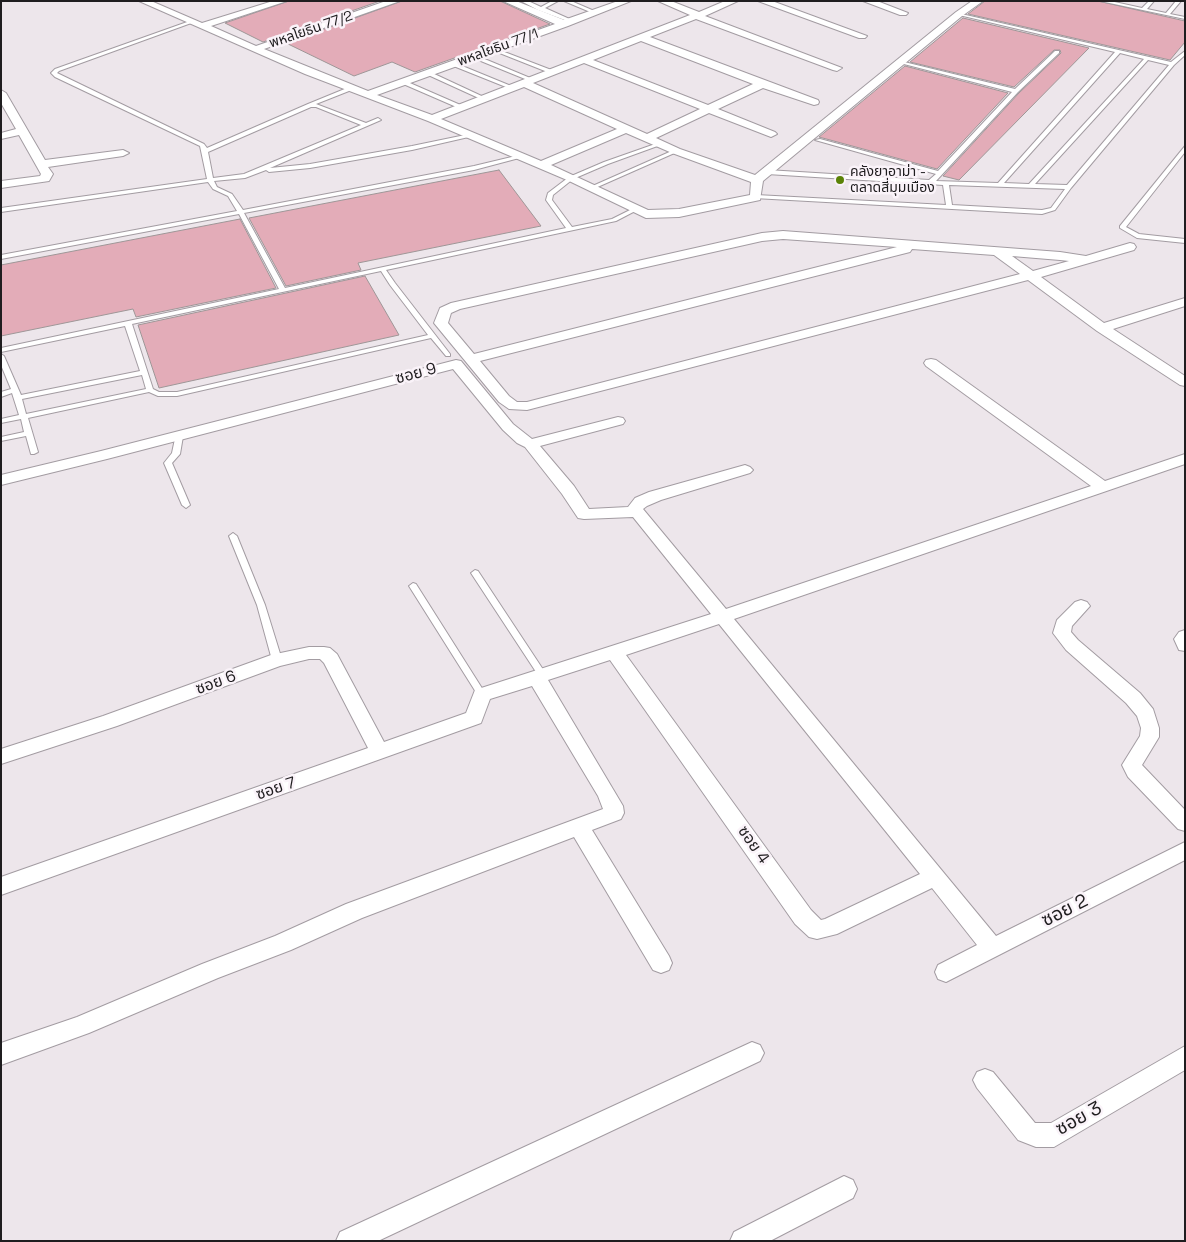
<!DOCTYPE html>
<html>
<head>
<meta charset="utf-8">
<style>
  body { margin:0 }
  #map { position:relative; width:1186px; height:1242px; overflow:hidden; background:#ede6eb; font-family:"Space Grotesk",sans-serif }
  canvas { display:block }
  .frame { position:absolute; inset:0; border:2px solid #1f1d1f; pointer-events:none }
</style>
</head>
<body>
<div id="map">
<canvas width="1186" height="1242"></canvas>
<div class="frame"></div>
</div>
<script>
const ctx = document.querySelector('canvas').getContext('2d');
ctx.lineJoin = 'round';
function fillPath(path, color) {
  ctx.fillStyle = color;
  ctx.fill(path, 'evenodd');
}
function shape(rows) {
  const path = new Path2D();
  for (const r of rows) {
    path.moveTo(r[0], r[1]);
    for (let i = 2; i < r.length; i += 2) path.lineTo(r[i], r[i + 1]);
  }
  return path;
}
function strokePath(path, color, width, dash) {
  ctx.strokeStyle = color;
  ctx.lineWidth = width;
  ctx.lineCap = dash ? 'butt' : 'round';
  ctx.setLineDash(dash || []);
  ctx.stroke(path);
}
function write(font, color, halo, rows, align = 'center') {
  ctx.font = font + ' "Space Grotesk","Noto Sans Thai",sans-serif';
  ctx.lineWidth = 5;
  ctx.setLineDash([]);
  ctx.textBaseline = 'middle';
  ctx.strokeStyle = halo;
  ctx.fillStyle = color;
  for (const [text, x, y, turn = 0] of rows) {
    ctx.save();
    ctx.translate(x, y);
    ctx.rotate((+turn || 0) * Math.PI / 180);
    ctx.textAlign = isNaN(turn) ? turn : align;
    if (halo) ctx.strokeText(text, 0, 0);
    ctx.fillText(text, 0, 0);
    ctx.restore();
  }
}
const building = shape([
  [289,1,380,1,263,42,225,23,289,1],
  [402,1,500,1,550,24,415,72,392,62,354,76,286,43,402,1],
  [985,1,1098,1,1185,21,1185,42,1170,60,968,14,985,1],
  [963,18,1089,48,959,180,943,176,1019,93,1061,53,1060,50,1054,50,1014,87,910,62,963,18],
  [905,66,1008,93,937,169,819,137,905,66],
  [499,170,541,226,358,263,361,270,286,286,249,218,499,170],
  [240,219,276,288,136,317,133,309,1,336,1,265,240,219],
  [365,276,399,335,159,388,138,325,365,276]
]);
fillPath(building, '#e3acb8');
strokePath(building, '#9e9697', 1);
const lane = shape([
  [521,1,528,1,541,7,552,1,558,1,545,8,574,21,570,22,538,10,521,1],
  [564,1,571,1,599,13,595,14,564,1],
  [1100,1,1110,1,1142,8,1149,1,1154,1,1147,9,1166,13,1176,1,1181,1,1170,14,1185,17,1185,19,1100,1],
  [957,13,1171,62,1185,51,1185,55,1174,65,1071,188,1055,210,1042,214,754,198,754,196,756,195,946,205,943,185,767,174,764,172,767,170,929,180,936,174,815,140,820,139,938,171,1012,92,900,63,900,61,1015,89,1055,51,1059,51,1059,53,1018,92,936,181,998,183,1115,52,959,15,957,14,957,13],
  [1120,53,1144,59,1029,184,1004,183,1120,53],
  [1148,60,1169,65,1067,185,1035,184,1148,60],
  [949,185,1065,189,1051,208,1042,210,952,205,949,185],
  [190,21,194,22,59,71,57,73,204,144,207,148,308,104,352,86,355,88,354,89,316,104,366,123,378,118,381,120,270,168,310,164,412,146,470,134,473,136,412,150,310,168,269,172,266,170,245,178,214,181,217,187,232,194,243,210,474,166,520,155,523,157,474,170,244,213,285,288,566,228,546,200,548,193,569,177,604,162,658,143,663,144,608,164,573,179,553,195,552,200,572,227,612,219,634,208,639,209,616,221,386,270,395,283,450,354,450,356,446,356,431,338,177,396,158,396,149,392,28,418,38,452,34,454,31,454,26,436,1,441,1,437,24,432,21,419,1,423,1,419,19,415,12,393,1,397,1,392,11,389,1,365,1,354,4,356,21,395,140,371,125,326,1,352,1,348,279,289,239,214,1,259,1,255,237,211,228,196,213,189,208,182,1,212,1,208,207,179,200,146,55,77,51,73,55,69,190,21],
  [311,107,316,107,361,125,244,174,213,178,208,152,311,107],
  [381,271,390,285,428,335,177,392,159,392,153,389,132,324,381,271],
  [142,375,146,389,26,414,22,399,142,375],
  [494,48,554,71,555,72,550,73,492,50,492,49,494,48],
  [471,55,475,55,535,80,530,81,471,57,471,55],
  [451,63,455,63,516,88,511,89,451,65,451,63],
  [426,72,430,72,488,99,483,100,426,74,426,72],
  [403,80,465,107,466,108,461,109,401,83,400,82,403,80],
  [1185,146,1185,152,1126,227,1139,234,1185,239,1185,243,1137,238,1120,228,1120,226,1185,146],
  [674,150,679,151,593,189,588,188,674,150],
  [176,434,182,434,183,436,180,454,172,463,190,505,186,508,182,505,164,463,172,453,176,434],
  [233,533,237,536,265,605,282,660,280,662,274,662,272,660,257,605,229,536,233,533],
  [475,570,478,571,546,674,548,676,546,678,540,678,471,573,475,570],
  [413,583,416,584,485,693,487,695,485,697,479,697,409,586,413,583]
]);
const street = shape([
  [139,1,151,1,202,23,273,1,287,1,211,26,256,46,386,1,400,1,264,49,368,91,555,24,503,1,516,1,564,20,618,1,631,1,568,26,377,95,432,115,690,15,658,1,671,1,699,12,725,1,738,1,705,16,842,68,837,71,833,70,696,19,650,37,818,100,819,102,818,104,814,105,763,88,718,109,775,132,777,134,771,137,709,113,656,138,680,149,755,175,956,12,972,1,983,1,962,16,763,181,760,200,679,217,646,218,567,180,428,121,305,74,139,1],
  [641,41,753,84,708,105,593,60,641,41],
  [584,63,700,109,647,134,533,83,584,63],
  [524,87,617,129,541,161,441,119,524,87],
  [626,133,672,153,751,182,750,195,679,209,648,210,551,165,626,133],
  [758,1,772,1,867,36,865,38,859,38,758,1],
  [863,1,877,1,908,13,906,15,900,15,863,1],
  [1,90,6,93,45,160,123,150,129,153,123,156,48,167,53,174,49,181,1,188,1,181,40,176,41,174,19,135,1,139,1,133,16,129,1,103,1,90],
  [783,231,1060,252,1086,256,1130,243,1134,244,1136,247,1134,250,1041,277,1104,323,1185,298,1185,306,1113,329,1185,376,1185,386,1180,385,1097,331,1028,280,527,410,509,409,499,402,434,323,440,308,451,303,762,233,783,231],
  [783,239,897,247,474,354,448,323,451,313,460,309,762,241,783,239],
  [912,249,994,255,1020,274,527,402,517,402,509,396,480,361,910,252,912,249],
  [1012,256,1060,260,1069,261,1033,271,1012,256],
  [931,359,936,360,1105,481,1185,454,1185,464,734,619,996,936,1185,842,1185,860,946,982,938,979,935,972,938,965,977,945,932,888,837,934,817,939,809,937,795,924,610,660,548,680,623,806,624,813,621,819,592,830,669,956,672,963,669,970,661,973,653,970,574,837,362,918,291,950,218,978,89,1033,1,1065,1,1043,77,1017,202,964,275,936,346,904,603,809,598,796,532,686,490,699,481,723,1,895,1,877,368,748,324,663,320,659,309,659,280,666,117,726,1,764,1,749,103,716,271,655,309,647,324,647,330,648,337,654,384,742,466,713,475,690,711,614,633,517,584,519,578,518,562,494,525,447,517,443,503,430,453,369,107,459,1,485,1,475,101,451,456,360,461,361,513,424,532,439,618,417,623,418,625,421,623,424,540,446,574,486,589,509,628,507,635,498,649,492,745,465,750,467,753,470,750,473,661,500,647,506,643,509,726,609,1091,486,926,366,924,363,926,360,931,359],
  [719,624,920,874,825,919,821,920,811,910,626,655,719,624],
  [1081,600,1087,602,1090,606,1072,626,1071,632,1078,640,1140,693,1153,709,1159,728,1159,737,1142,765,1185,810,1185,831,1178,829,1128,777,1122,765,1140,736,1141,728,1137,716,1126,703,1066,650,1053,633,1057,620,1075,602,1081,600],
  [1185,630,1185,651,1179,650,1174,639,1179,632,1185,630],
  [752,1042,760,1045,764,1053,760,1061,378,1241,336,1241,340,1232,752,1042],
  [1185,1046,1185,1070,1054,1147,1036,1147,1018,1140,977,1088,973,1080,977,1072,985,1069,993,1072,1035,1123,1051,1123,1185,1046],
  [844,1176,853,1180,857,1189,853,1198,770,1241,730,1241,734,1232,844,1176]
]);
strokePath(lane, '#a39ca2', 2);
strokePath(street, '#a39ca2', 2);
fillPath(lane, '#fff');
fillPath(street, '#fff');
for (const [x, y, r, color] of [
  [840,180,5,"#5a8206"]
]) {
  const dot = new Path2D();
  dot.arc(x, y, r, 0, 2 * Math.PI);
  ctx.fillStyle = color;
  ctx.fill(dot);
  strokePath(dot, '#faf3f9', 2);
}
write('14px', '#1f1d1f', '#faf3f9', [
  ["พหลโยธิน 77/2",311,30,-19],
  ["พหลโยธิน 77/1",498,48,-20]
]);
write('14px', '#1f1d1f', '#faf3f9', [
  ["คลังยาอาม่า -",850,172],
  ["ตลาดสี่มุมเมือง",850,188]
], 'left');
write('16px', '#1f1d1f', '#faf3f9', [
  ["ซอย 9",416,374,-15],
  ["ซอย 6",216,683,-20],
  ["ซอย 7",276,789,-19],
  ["ซอย 4",753,845,55]
]);
write('19px', '#1f1d1f', '#faf3f9', [
  ["ซอย 2",1065,911,-27],
  ["ซอย 3",1079,1119,-29]
]);
</script>
</body>
</html>
